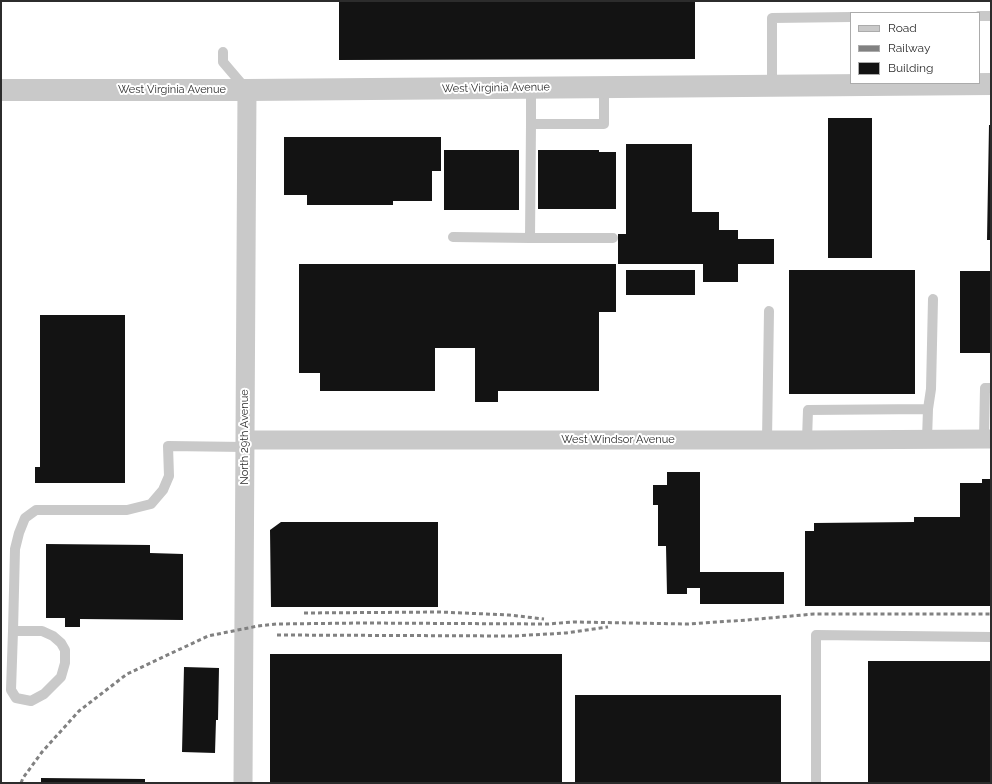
<!DOCTYPE html>
<html>
<head>
<meta charset="utf-8">
<style>
  body { margin:0 }
  #map { position:relative; width:992px; height:784px; overflow:hidden; background:#fff; font-family:Raleway,sans-serif }
  canvas { display:block }
  .frame { position:absolute; inset:0; border:2px solid #2c2c2c; pointer-events:none }
  .legend { position:absolute; left:850px; top:12px; width:130px; height:72px; box-sizing:border-box; background:#fff; border:1px solid #ababab; margin:0; padding:5px 7px; list-style:none; font-size:12px; color:#2c2c2c }
  .legend li { display:flex; align-items:center; gap:8px; height:20px }
  .legend b { width:20px; border:1px solid #ababab }
</style>
</head>
<body>
<div id="map">
<canvas width="992" height="784"></canvas>
<div class="frame"></div>
<ul class="legend">
<li><b style="height:5px;background:#c9c9c9"></b>Road</li>
<li><b style="height:5px;background:#818181"></b>Railway</li>
<li><b style="height:11px;background:#131313"></b>Building</li>
</ul>
</div>
<script>
const ctx = document.querySelector('canvas').getContext('2d');
ctx.lineJoin = 'round';
function fillPath(path, color) {
  ctx.fillStyle = color;
  ctx.fill(path, 'evenodd');
}
function shape(rows) {
  const path = new Path2D();
  for (const r of rows) {
    path.moveTo(r[0], r[1]);
    for (let i = 2; i < r.length; i += 2) path.lineTo(r[i], r[i + 1]);
  }
  return path;
}
function strokePath(path, color, width, dash) {
  ctx.strokeStyle = color;
  ctx.lineWidth = width;
  ctx.lineCap = dash ? 'butt' : 'round';
  ctx.setLineDash(dash || []);
  ctx.stroke(path);
}
function write(font, color, halo, rows, align = 'center') {
  ctx.font = font + ' Raleway,sans-serif';
  ctx.lineWidth = 4;
  ctx.setLineDash([]);
  ctx.textBaseline = 'middle';
  ctx.strokeStyle = halo;
  ctx.fillStyle = color;
  for (const [text, x, y, turn = 0] of rows) {
    ctx.save();
    ctx.translate(x, y);
    ctx.rotate((+turn || 0) * Math.PI / 180);
    ctx.textAlign = isNaN(turn) ? turn : align;
    if (halo) ctx.strokeText(text, 0, 0);
    ctx.fillText(text, 0, 0);
    ctx.restore();
  }
}
fillPath(shape([
  [339,1,695,1,695,59,339,60],
  [828,118,872,118,872,258,828,258],
  [989,125,991,125,991,240,987,240],
  [284,137,441,137,441,171,432,171,432,201,393,201,393,205,307,205,307,195,284,195],
  [626,144,692,144,692,212,719,212,719,230,738,230,738,239,774,239,774,264,738,264,738,282,703,282,703,264,618,264,618,234,626,234],
  [444,150,519,150,519,210,444,210],
  [538,150,599,150,599,152,616,152,616,209,538,209],
  [299,264,616,264,616,312,599,312,599,391,498,391,498,402,475,402,475,348,435,348,435,391,320,391,320,373,299,373],
  [626,270,695,270,695,295,626,295],
  [789,270,915,270,915,394,789,394],
  [960,271,991,271,991,353,960,353],
  [40,315,125,315,125,483,35,483,35,467,40,467],
  [667,472,700,472,700,572,784,572,784,604,700,604,700,588,687,588,687,594,667,594,666,546,658,546,658,505,653,505,653,485,667,485],
  [982,479,991,479,991,606,805,606,805,531,814,531,814,523,914,522,914,517,960,517,960,483,982,483],
  [281,522,438,522,438,607,271,607,270,530],
  [46,544,150,545,150,553,183,554,183,620,80,619,80,627,65,627,65,618,46,618],
  [270,654,562,654,562,783,270,783],
  [868,661,991,661,991,783,868,783],
  [184,667,219,668,218,720,216,720,215,753,182,752],
  [575,695,781,695,781,783,575,783],
  [41,778,145,779,145,783,41,783]
]), '#131313');
strokePath(shape([
  [979,16,991,16],
  [223,52,223,62,246,89],
  [772,85,772,18,851,17],
  [531,87,531,124,604,124,604,87],
  [531,124,530,238,613,238],
  [453,237,530,238],
  [927,439,928,409,931,389,933,299],
  [984,439,985,388,991,388],
  [767,440,769,311],
  [807,440,808,410,928,409],
  [13,631,42,631,53,636,61,643,65,650,65,663,61,677,44,694,31,701,16,698,11,690,13,631,15,549,19,533,25,518,36,510,127,510,151,504,163,490,169,476,168,446,245,447],
  [816,783,816,635,991,637]
]), '#c9c9c9', 10);
strokePath(shape([
  [245,440,807,440,991,439],
  [243,783,247,90]
]), '#c9c9c9', 19);
strokePath(shape([
  [1,90,247,90,991,84]
]), '#c9c9c9', 22);
strokePath(shape([
  [304,613,440,612,509,615,544,619],
  [277,635,513,636,566,633,608,627],
  [21,783,23,778,42,752,79,711,127,674,208,636,258,626,277,624,361,623,548,624,573,622,688,624,747,620,814,614,991,614]
]), '#818181', 3, [4, 3]);
write('11px', '#2c2c2c', '#fff', [
  ["West Virginia Avenue",496,88,-1],
  ["West Virginia Avenue",172,90],
  ["North 29th Avenue",245,437,-90],
  ["West Windsor Avenue",618,440]
]);
</script>
</body>
</html>
